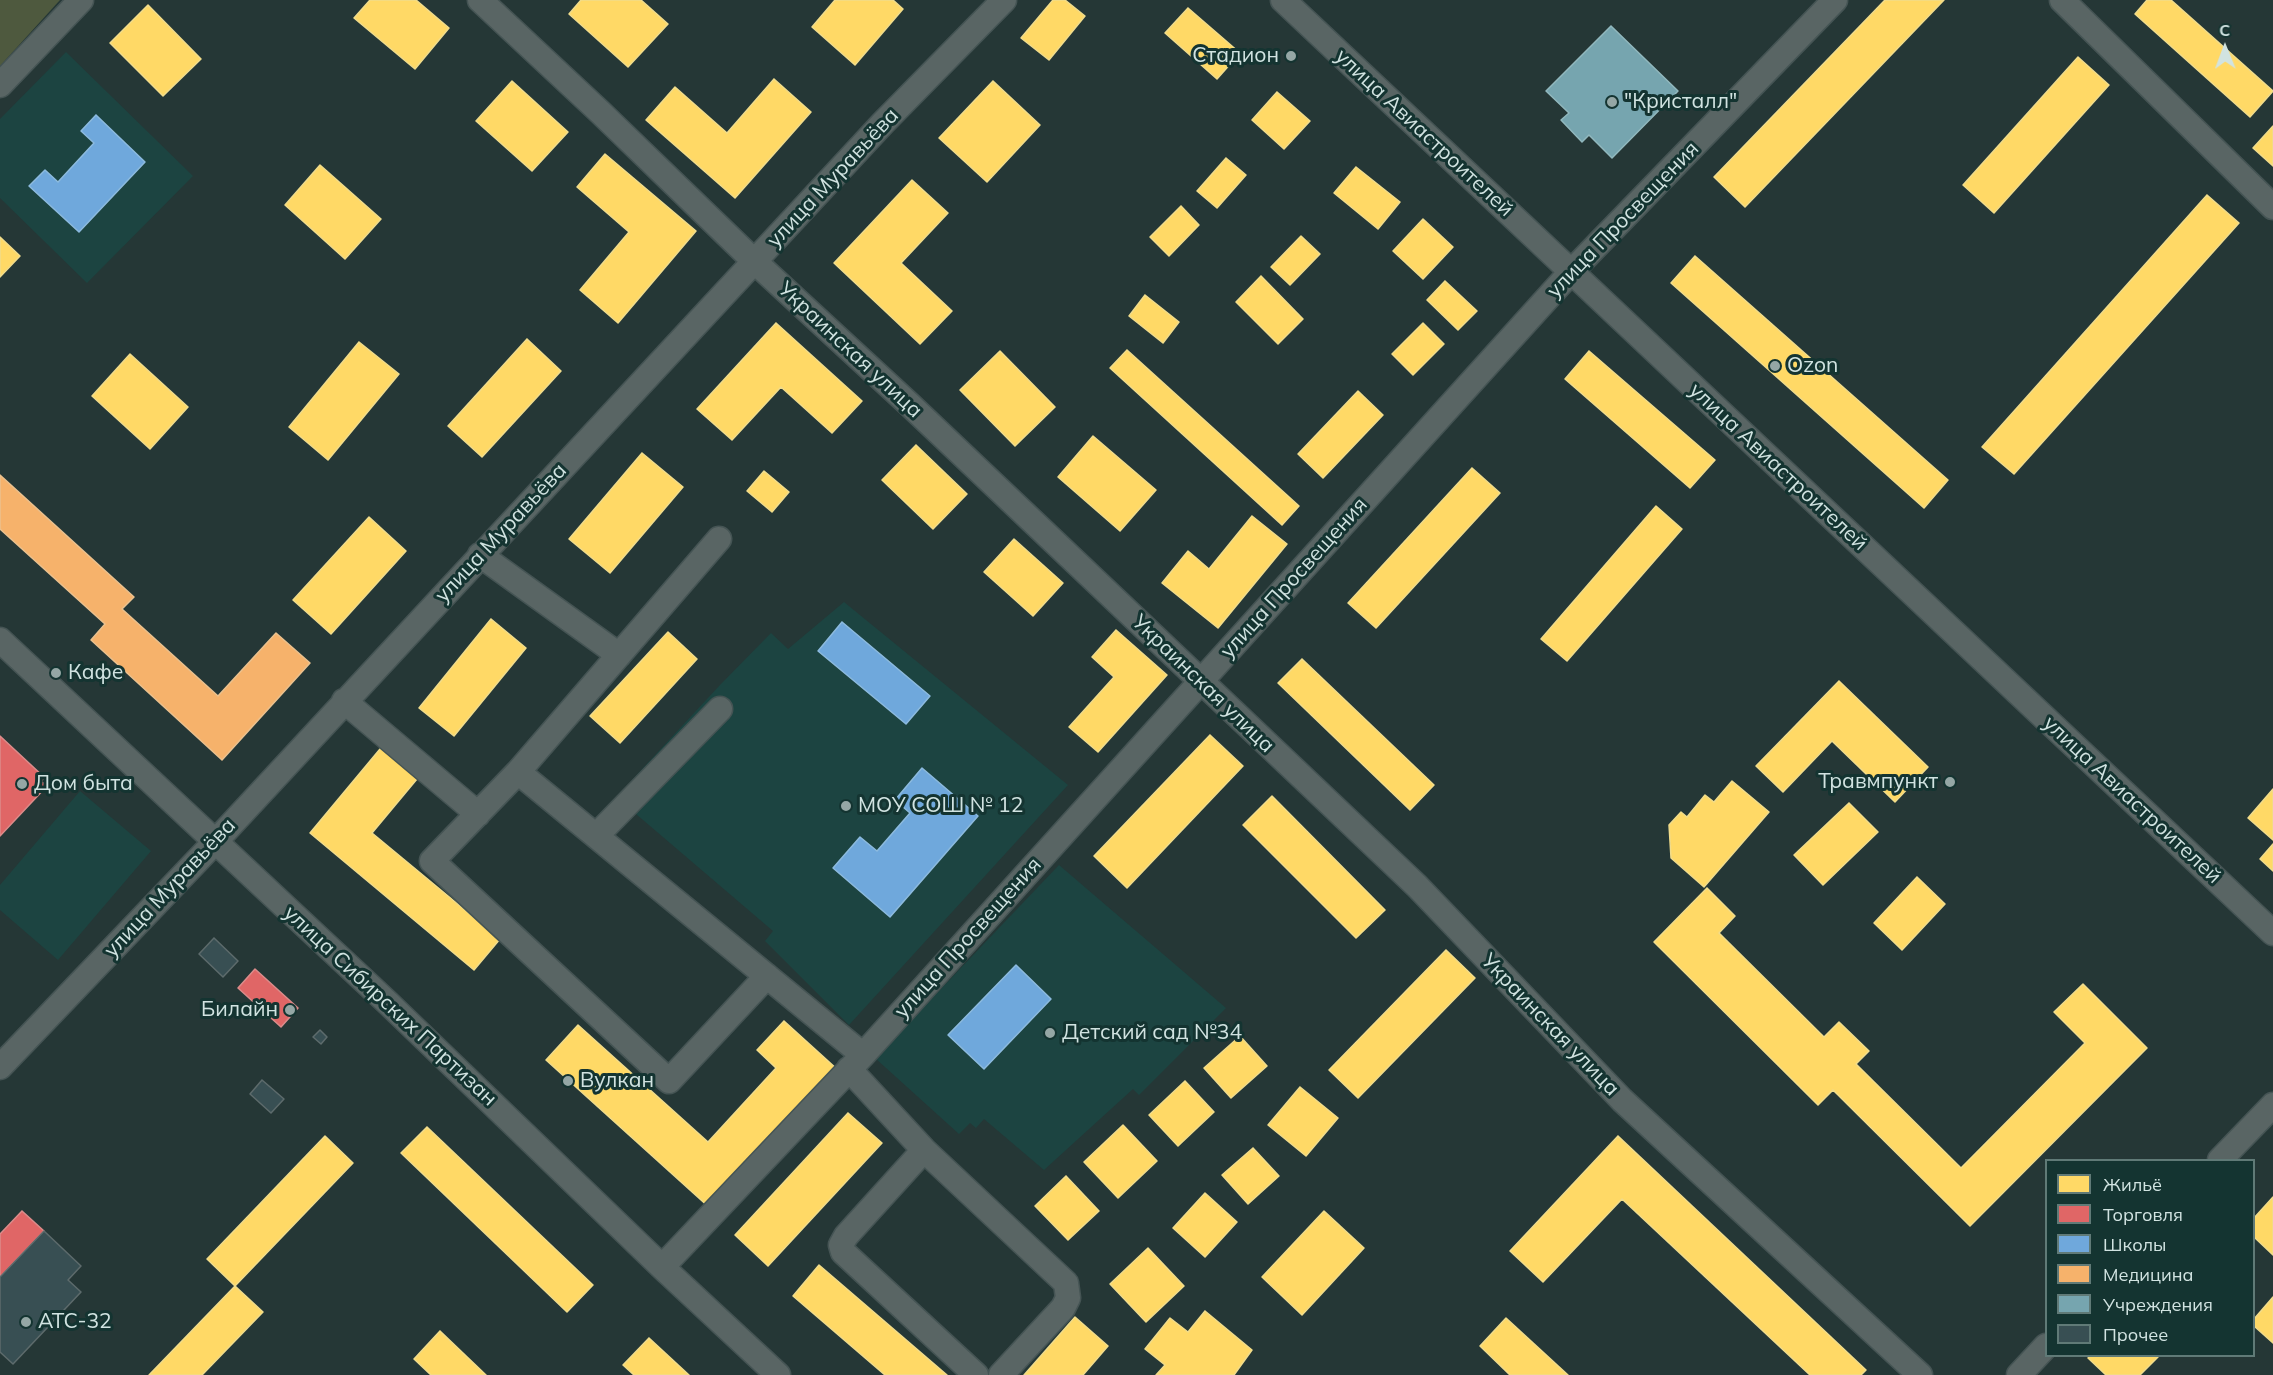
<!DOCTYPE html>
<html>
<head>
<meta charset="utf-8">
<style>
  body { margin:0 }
  #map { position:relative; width:2273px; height:1375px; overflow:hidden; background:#253736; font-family:Mulish,sans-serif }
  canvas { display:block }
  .legend { position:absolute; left:2045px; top:1159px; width:210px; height:198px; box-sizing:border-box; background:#143431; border:2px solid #607a77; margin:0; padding:8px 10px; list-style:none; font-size:18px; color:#d1e3e1 }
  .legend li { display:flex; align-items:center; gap:12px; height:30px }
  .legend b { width:30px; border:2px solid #607a77 }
  .north { position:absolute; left:2195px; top:18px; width:60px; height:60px; -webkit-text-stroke:4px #143431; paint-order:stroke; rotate:359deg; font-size:16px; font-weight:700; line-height:24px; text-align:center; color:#d1e3e1 }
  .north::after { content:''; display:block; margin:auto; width:21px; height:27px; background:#d1e3e1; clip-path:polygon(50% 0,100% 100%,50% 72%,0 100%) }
</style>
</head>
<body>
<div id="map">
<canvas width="2273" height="1375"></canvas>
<ul class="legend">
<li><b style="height:16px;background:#ffd966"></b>Жильё</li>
<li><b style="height:16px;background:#e06666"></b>Торговля</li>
<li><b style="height:16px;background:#6fa8dc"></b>Школы</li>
<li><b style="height:16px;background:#f6b26b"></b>Медицина</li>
<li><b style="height:16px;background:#76a5af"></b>Учреждения</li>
<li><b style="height:16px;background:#384f53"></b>Прочее</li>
</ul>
<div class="north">С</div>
</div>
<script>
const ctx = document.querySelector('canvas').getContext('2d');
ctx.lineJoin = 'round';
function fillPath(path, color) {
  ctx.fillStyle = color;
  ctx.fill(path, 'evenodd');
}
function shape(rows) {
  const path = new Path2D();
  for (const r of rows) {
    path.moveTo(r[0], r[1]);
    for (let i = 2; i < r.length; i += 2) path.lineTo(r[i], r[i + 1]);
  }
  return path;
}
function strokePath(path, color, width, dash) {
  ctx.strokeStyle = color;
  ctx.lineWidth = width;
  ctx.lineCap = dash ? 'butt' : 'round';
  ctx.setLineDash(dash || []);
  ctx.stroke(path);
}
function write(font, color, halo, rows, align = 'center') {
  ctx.font = font + ' Mulish,sans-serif';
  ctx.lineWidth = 6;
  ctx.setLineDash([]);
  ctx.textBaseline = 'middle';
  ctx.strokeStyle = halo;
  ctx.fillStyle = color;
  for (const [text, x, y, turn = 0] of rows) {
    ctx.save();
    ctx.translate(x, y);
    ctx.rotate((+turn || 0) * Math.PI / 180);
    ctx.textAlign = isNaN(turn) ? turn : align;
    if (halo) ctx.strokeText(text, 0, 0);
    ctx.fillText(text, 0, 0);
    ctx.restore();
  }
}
fillPath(shape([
  [66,52,193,176,87,283,0,198,0,119],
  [844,602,1068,785,849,1025,765,941,773,931,636,814,650,798,632,780,720,685,771,633,788,649],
  [80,791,151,851,58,960,0,910,0,885],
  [1059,865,1226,1008,1139,1095,1133,1089,1044,1170,984,1119,976,1128,970,1123,959,1134,875,1058]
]), '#1c4441');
fillPath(shape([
  [0,0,60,0,0,66]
]), '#4e593e');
const homes = shape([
  [370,0,416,0,449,28,415,69,354,18,370,0],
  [581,0,641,0,668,24,628,67,569,14,581,0],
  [835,0,893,0,903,9,855,65,812,27,835,0],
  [1053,0,1065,0,1085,16,1049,60,1021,38,1053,0],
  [1885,0,1944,0,1745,207,1714,177,1885,0],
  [2147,0,2171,0,2273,91,2250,117,2135,14,2147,0],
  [148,5,201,59,163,96,110,43,148,5],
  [1188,8,1240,53,1217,79,1165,33,1188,8],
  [2078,57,2109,85,1994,213,1963,185,2078,57],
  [774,79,811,112,735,198,646,120,675,87,727,133,774,79],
  [512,81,568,132,532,171,476,121,512,81],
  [993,81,1040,125,987,182,939,138,993,81],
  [1277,92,1310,121,1284,149,1252,120,1277,92],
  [2273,126,2273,166,2253,148,2273,126],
  [605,154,696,231,618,323,580,290,629,232,577,187,605,154],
  [1226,158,1246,175,1217,208,1197,191,1226,158],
  [320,165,381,219,345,259,285,205,320,165],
  [1356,167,1400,202,1378,229,1334,193,1356,167],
  [912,180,948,213,901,263,952,311,920,344,834,263,912,180],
  [2207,195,2239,223,2014,474,1982,447,2207,195],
  [1181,206,1199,225,1169,256,1150,237,1181,206],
  [1423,219,1453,247,1423,279,1393,251,1423,219],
  [1301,236,1320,254,1290,285,1271,267,1301,236],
  [0,237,20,256,0,277,0,237],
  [1695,256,1948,480,1924,508,1671,283,1695,256],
  [1261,276,1303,319,1278,344,1236,302,1261,276],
  [1445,281,1477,311,1458,330,1427,300,1445,281],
  [1145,295,1179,322,1163,343,1129,316,1145,295],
  [776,323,862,401,832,433,781,387,732,440,697,409,776,323],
  [1423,323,1444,344,1413,375,1392,354,1423,323],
  [527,339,561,371,482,457,448,426,527,339],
  [359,342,399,374,328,460,289,427,359,342],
  [1127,350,1299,506,1282,525,1110,368,1127,350],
  [1000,351,1055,407,1015,446,960,390,1000,351],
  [1589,351,1715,460,1690,488,1565,379,1589,351],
  [130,354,188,407,150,449,92,396,130,354],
  [1358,391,1383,415,1323,478,1298,454,1358,391],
  [1093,436,1156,490,1120,531,1058,477,1093,436],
  [916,445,967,494,933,529,882,480,916,445],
  [642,453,683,487,610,573,569,539,642,453],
  [1472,468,1500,493,1376,628,1348,603,1472,468],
  [764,471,789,492,772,512,747,491,764,471],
  [1656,506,1682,529,1567,661,1541,639,1656,506],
  [1252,516,1287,544,1218,628,1162,583,1188,551,1209,569,1252,516],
  [369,517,406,551,331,634,293,600,369,517],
  [1014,539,1063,583,1033,616,984,572,1014,539],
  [491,619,526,648,454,736,419,708,491,619],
  [1116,630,1167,675,1098,752,1069,727,1114,677,1092,657,1116,630],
  [668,632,697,659,620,743,590,716,668,632],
  [1302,659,1434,785,1410,810,1278,683,1302,659],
  [1839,681,1928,767,1895,802,1832,741,1783,792,1756,766,1839,681],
  [1210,735,1243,766,1127,888,1094,856,1210,735],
  [385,743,422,773,372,833,500,939,474,970,310,833,385,743],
  [1732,781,1769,812,1704,887,1671,858,1669,825,1681,812,1687,817,1705,795,1714,802,1732,781],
  [2273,789,2273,840,2248,818,2273,789],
  [1272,796,1385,910,1356,938,1243,825,1272,796],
  [1849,803,1878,832,1823,885,1794,855,1849,803],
  [2273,844,2273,871,2260,859,2273,844],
  [1917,877,1945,904,1902,950,1874,923,1917,877],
  [1707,888,1735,916,1719,933,1824,1037,1839,1022,1869,1051,1856,1064,1961,1168,2085,1043,2054,1012,2083,984,2147,1048,1970,1226,1833,1090,1818,1105,1654,942,1707,888],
  [1446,950,1475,978,1358,1098,1329,1070,1446,950],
  [784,1021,838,1070,711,1209,546,1060,578,1025,708,1142,776,1068,757,1050,784,1021],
  [1240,1036,1267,1066,1231,1098,1204,1068,1240,1036],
  [1185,1081,1214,1112,1178,1146,1149,1115,1185,1081],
  [1300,1087,1338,1118,1306,1156,1268,1125,1300,1087],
  [848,1113,882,1143,768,1266,735,1235,848,1113],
  [1123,1125,1157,1161,1118,1198,1084,1162,1123,1125],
  [427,1127,593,1285,567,1312,401,1153,427,1127],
  [325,1136,353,1163,235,1286,207,1259,325,1136],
  [1618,1136,1866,1370,1861,1375,1810,1375,1622,1199,1543,1282,1510,1251,1618,1136],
  [1253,1148,1279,1176,1248,1204,1222,1175,1253,1148],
  [1066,1176,1099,1211,1068,1240,1035,1206,1066,1176],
  [1205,1193,1237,1222,1205,1257,1173,1228,1205,1193],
  [2273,1197,2273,1255,2254,1237,2254,1218,2273,1197],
  [1324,1211,1364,1248,1302,1315,1262,1277,1324,1211],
  [1148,1248,1184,1286,1146,1322,1110,1284,1148,1248],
  [819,1265,947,1375,885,1375,793,1296,819,1265],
  [235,1286,263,1312,202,1375,149,1375,235,1286],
  [2273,1297,2273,1343,2254,1326,2254,1319,2273,1297],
  [1205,1311,1252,1350,1234,1375,1156,1375,1165,1365,1145,1349,1170,1318,1188,1332,1205,1311],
  [1075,1317,1108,1346,1083,1375,1024,1375,1075,1317],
  [1506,1318,1568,1375,1510,1375,1480,1346,1506,1318],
  [440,1331,486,1375,431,1375,414,1359,440,1331],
  [649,1338,689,1375,634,1375,623,1365,649,1338],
  [2090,1356,2156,1356,2158,1357,2140,1375,2106,1375,2088,1358,2090,1356]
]);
fillPath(homes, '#ffd966');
strokePath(homes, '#f1dc8b', 1.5);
const shops = shape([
  [0,736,45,778,41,781,47,786,0,836,0,736],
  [255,969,298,1008,281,1027,238,988,255,969],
  [22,1211,44,1231,0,1277,0,1234,22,1211]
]);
fillPath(shops, '#e06666');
strokePath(shops, '#dc8c8b', 1.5);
const schools = shape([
  [96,115,145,162,79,232,29,186,45,170,58,182,94,143,81,131,96,115],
  [842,622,930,696,906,724,818,651,842,622],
  [922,768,978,816,890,917,833,868,860,837,877,851,910,813,895,800,922,768],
  [1016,965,1051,999,984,1069,948,1035,1016,965]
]);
fillPath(schools, '#6fa8dc');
strokePath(schools, '#8cbade', 1.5);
const health = shape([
  [0,475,134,597,122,609,218,696,276,633,310,663,222,760,91,640,105,624,0,529,0,475]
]);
fillPath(health, '#f6b26b');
strokePath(health, '#ebc18e', 1.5);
const public = shape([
  [1611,26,1678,91,1612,158,1589,135,1582,142,1561,120,1569,113,1546,91,1611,26]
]);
fillPath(public, '#76a5af');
strokePath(public, '#91b8be', 1.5);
const building = shape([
  [214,938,238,961,223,977,199,954,214,938],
  [320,1030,327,1037,321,1044,313,1037,320,1030],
  [262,1080,284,1099,271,1113,250,1094,262,1080],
  [44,1231,81,1266,68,1280,81,1292,13,1364,0,1352,0,1277,44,1231]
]);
fillPath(building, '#384f53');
strokePath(building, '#5d6b6c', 1.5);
const minor = shape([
  [480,0,600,112,754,261,910,405,1417,886,1622,1100,1920,1375],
  [1283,0,2273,933],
  [2062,0,2273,207],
  [0,85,81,0],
  [719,539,518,772,432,861,669,1081,767,976],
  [480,555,619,655],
  [0,640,388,1003,662,1267,778,1375],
  [344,701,478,814],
  [518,772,863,1055],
  [596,836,720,709],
  [0,1067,215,842,883,123,1004,0],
  [849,1069,924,1150,1066,1283,1068,1298,1063,1308,1001,1375],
  [924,1150,846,1236,841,1245,843,1252,976,1375],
  [2220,1160,2273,1105],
  [662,1267,863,1055,1571,272,1835,0],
  [2019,1375,2046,1346]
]);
strokePath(minor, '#455454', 27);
strokePath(minor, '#596564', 24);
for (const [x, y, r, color] of [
  [1291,56,6,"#95a7a5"],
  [1612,102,6,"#95a7a5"],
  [1775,366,6,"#95a7a5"],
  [56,673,6,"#95a7a5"],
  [1950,782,6,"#95a7a5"],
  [22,784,6,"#95a7a5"],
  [846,806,6,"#95a7a5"],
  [290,1010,6,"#95a7a5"],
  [1050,1033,6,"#95a7a5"],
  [568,1081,6,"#95a7a5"],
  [26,1322,6,"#95a7a5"]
]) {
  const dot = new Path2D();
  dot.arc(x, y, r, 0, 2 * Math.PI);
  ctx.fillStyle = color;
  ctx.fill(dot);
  strokePath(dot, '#143431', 2);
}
write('21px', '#d1e3e1', '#143431', [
  ["Стадион",1279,56,"right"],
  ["\"Кристалл\"",1624,102],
  ["Ozon",1787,366],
  ["Кафе",68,673],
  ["Травмпункт",1938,782,"right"],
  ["Дом быта",34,784],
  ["МОУ СОШ № 12",858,806],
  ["Билайн",278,1010,"right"],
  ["Детский сад №34",1062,1033],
  ["Вулкан",580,1081],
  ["АТС-32",38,1322]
], 'left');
write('21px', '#d1e3e1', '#143431', [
  ["улица Авиастроителей",1424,133,43],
  ["улица Муравьёва",833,178,-47],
  ["улица Просвещения",1623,220,-46],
  ["Украинская улица",850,350,43],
  ["улица Авиастроителей",1778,467,43],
  ["улица Муравьёва",501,533,-47],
  ["улица Просвещения",1294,578,-48],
  ["Украинская улица",1203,684,44],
  ["улица Авиастроителей",2132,800,43],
  ["улица Муравьёва",170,888,-47],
  ["улица Просвещения",968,938,-48],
  ["улица Сибирских Партизан",390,1006,43],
  ["Украинская улица",1550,1025,46]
]);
</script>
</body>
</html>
